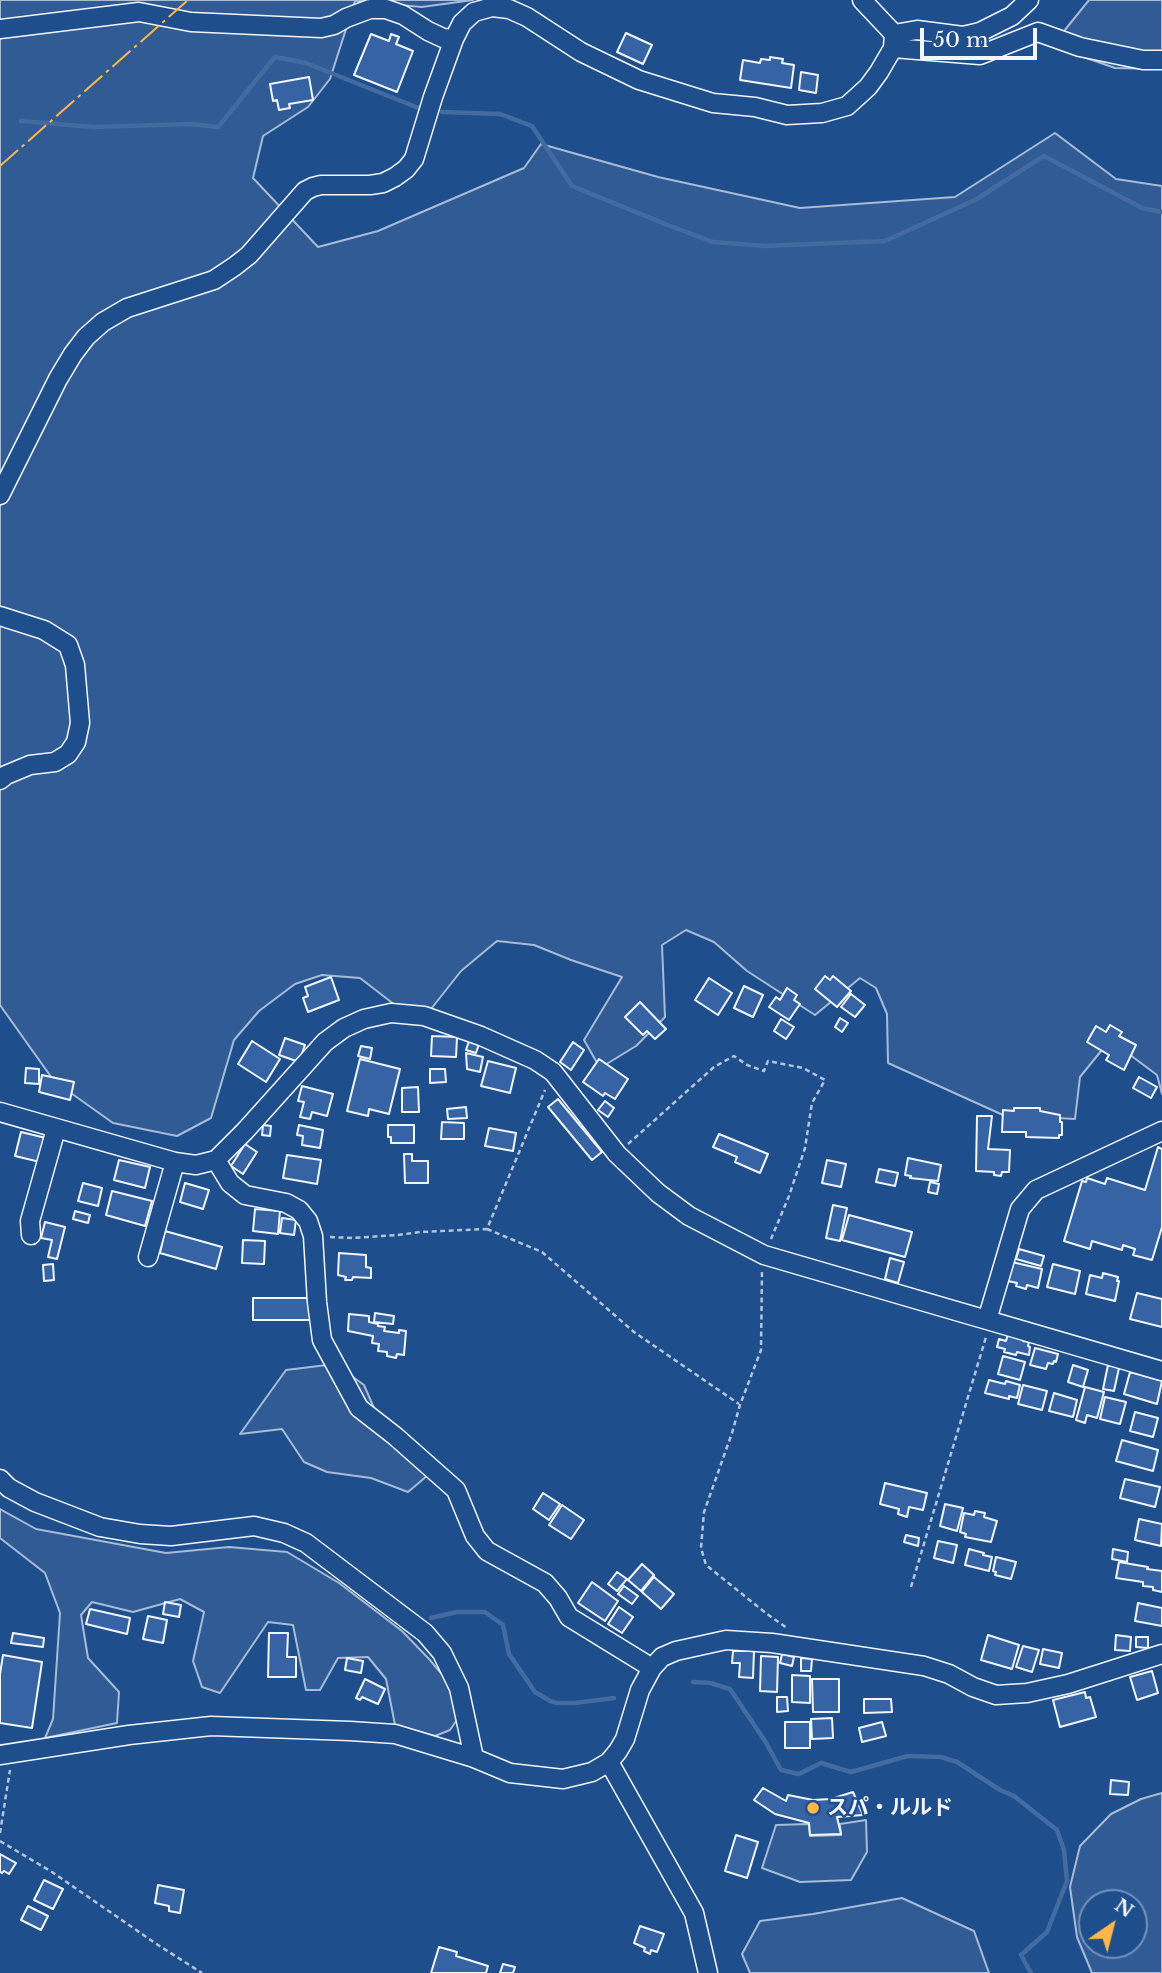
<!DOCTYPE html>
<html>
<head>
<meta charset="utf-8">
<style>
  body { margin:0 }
  #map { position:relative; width:1162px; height:1973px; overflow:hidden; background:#1f4e8c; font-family:"Libre Baskerville",serif }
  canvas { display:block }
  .north { position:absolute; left:1078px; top:1889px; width:70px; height:70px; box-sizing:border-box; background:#1f4e8c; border:2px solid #7391ba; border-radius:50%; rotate:35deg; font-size:19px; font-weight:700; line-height:28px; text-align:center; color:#f2f6ff }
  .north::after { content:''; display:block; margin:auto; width:24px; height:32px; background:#ffb74d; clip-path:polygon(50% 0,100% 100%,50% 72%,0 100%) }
  .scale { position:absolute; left:920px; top:28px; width:117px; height:32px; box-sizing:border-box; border:4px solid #f2f6ff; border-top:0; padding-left:9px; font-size:21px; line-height:24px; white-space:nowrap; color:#f2f6ff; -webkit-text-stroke:5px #1f4e8c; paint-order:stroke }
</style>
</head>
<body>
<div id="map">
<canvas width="1162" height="1973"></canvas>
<div class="north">N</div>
<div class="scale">50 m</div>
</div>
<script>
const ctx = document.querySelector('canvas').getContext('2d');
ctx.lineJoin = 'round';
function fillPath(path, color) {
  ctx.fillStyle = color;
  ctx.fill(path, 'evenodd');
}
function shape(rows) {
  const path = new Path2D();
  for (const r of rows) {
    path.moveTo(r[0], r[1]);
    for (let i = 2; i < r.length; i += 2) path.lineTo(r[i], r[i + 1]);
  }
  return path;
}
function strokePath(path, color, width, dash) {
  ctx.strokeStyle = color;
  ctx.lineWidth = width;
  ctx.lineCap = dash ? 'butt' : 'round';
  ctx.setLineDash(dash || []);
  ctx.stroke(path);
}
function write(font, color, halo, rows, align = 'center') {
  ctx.font = font + ' "Libre Baskerville","Noto Sans JP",serif';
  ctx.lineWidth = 5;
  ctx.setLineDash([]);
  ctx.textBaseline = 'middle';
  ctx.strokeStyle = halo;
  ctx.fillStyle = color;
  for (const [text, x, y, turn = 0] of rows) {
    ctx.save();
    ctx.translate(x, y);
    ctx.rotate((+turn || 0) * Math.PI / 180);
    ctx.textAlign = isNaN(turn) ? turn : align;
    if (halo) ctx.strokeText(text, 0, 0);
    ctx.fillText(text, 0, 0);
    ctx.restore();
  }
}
const built = shape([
  [0,0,473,0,422,7,355,1,330,79,308,107,263,136,253,178,318,247,378,231,524,168,541,144,658,177,800,208,955,197,1055,133,1116,179,1162,186,1162,1094,1157,1075,1110,1040,1080,1077,1075,1119,1003,1115,888,1063,887,1014,876,988,860,978,815,1015,747,971,714,942,686,930,662,945,665,1017,636,1046,600,1068,584,1040,622,977,571,960,534,945,497,941,461,971,431,1009,395,1005,360,978,322,975,295,984,259,1011,234,1040,211,1118,177,1136,113,1123,54,1081,0,1005,0,0],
  [1089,0,1162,0,1162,69,1115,68,1052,46,1089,0],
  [335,1364,364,1385,377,1415,428,1475,408,1492,371,1478,327,1472,304,1462,282,1429,240,1434,286,1370,335,1364],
  [0,1509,36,1529,166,1553,229,1547,287,1552,339,1583,402,1631,429,1659,452,1686,459,1717,450,1730,435,1736,395,1725,386,1679,368,1657,338,1658,320,1690,306,1690,293,1625,268,1622,220,1693,202,1687,193,1661,204,1612,180,1599,133,1612,92,1602,81,1615,88,1658,119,1692,117,1723,45,1738,53,1719,60,1613,45,1573,0,1538,0,1509],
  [1162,1793,1162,1973,1092,1973,1077,1937,1070,1887,1080,1846,1111,1814,1141,1799,1162,1793],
  [1092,1903,1134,1903,1134,1945,1092,1945,1092,1903],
  [866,1820,867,1852,851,1880,800,1882,762,1868,776,1825,809,1824,810,1836,841,1835,840,1824,866,1820],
  [902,1898,974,1931,989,1973,750,1973,742,1954,760,1921,813,1914,902,1898]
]);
fillPath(built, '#305b95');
strokePath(built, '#a8bbd7', 2);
strokePath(shape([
  [442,112,500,114,532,126,572,186,665,224,713,242,765,246,885,241,975,200,1044,156,1142,208,1162,212],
  [21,121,94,127,190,124,218,127,275,57,306,63,421,109],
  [431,1618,457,1612,485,1612,503,1625,509,1654,535,1692,550,1701,557,1703,575,1703,614,1698],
  [693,1682,710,1683,730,1689,765,1741,781,1770,799,1774,821,1763,851,1772,908,1756,941,1757,957,1762,1000,1790,1014,1796,1057,1830,1064,1850,1067,1881,1047,1932,1021,1955,1031,1973]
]), '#446ba0', 4.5);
const building = shape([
  [626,33,652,45,643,64,617,52,626,33],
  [371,34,389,41,391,34,399,37,396,44,413,51,397,92,354,75,371,34],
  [770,57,783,59,782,63,794,65,791,88,740,80,743,60,760,63,761,59,770,60,770,57],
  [801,72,818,75,816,93,799,90,801,72],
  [309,77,313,100,289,104,290,108,279,110,277,100,273,101,270,84,309,77],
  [825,976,830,980,833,976,851,991,837,1007,815,989,825,976],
  [331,977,339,1000,308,1012,303,998,308,996,305,987,331,977],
  [709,978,732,993,718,1015,695,1000,709,978],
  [744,986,763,995,753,1017,734,1008,744,986],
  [787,988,797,995,794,1000,800,1004,789,1020,769,1007,776,997,780,1000,787,988],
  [851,994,865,1005,855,1017,841,1007,851,994],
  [640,1002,666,1029,655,1039,647,1031,643,1035,625,1017,640,1002],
  [840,1018,848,1023,842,1032,835,1027,840,1018],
  [781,1019,794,1027,786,1039,774,1031,781,1019],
  [1110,1025,1122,1032,1119,1036,1136,1045,1124,1070,1106,1060,1109,1055,1087,1042,1096,1026,1106,1032,1110,1025],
  [432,1036,457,1037,456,1057,431,1056,432,1036],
  [285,1038,305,1045,299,1062,279,1055,285,1038],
  [252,1041,280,1059,266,1082,238,1064,252,1041],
  [469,1041,479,1044,476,1053,466,1050,469,1041],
  [573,1042,584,1050,571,1070,560,1062,573,1042],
  [361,1046,372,1048,370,1059,358,1056,361,1046],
  [466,1053,483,1057,480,1072,467,1069,466,1053],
  [360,1059,400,1069,389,1114,369,1109,368,1116,347,1111,360,1059],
  [599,1059,628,1079,615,1099,605,1093,603,1096,583,1082,599,1059],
  [488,1061,516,1068,510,1093,481,1086,488,1061],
  [26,1068,39,1069,39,1084,25,1083,26,1068],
  [430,1069,445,1069,446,1082,430,1083,430,1069],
  [42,1075,74,1082,70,1100,39,1092,42,1075],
  [1139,1077,1157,1087,1151,1098,1133,1088,1139,1077],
  [302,1086,333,1094,327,1116,312,1112,310,1119,300,1117,304,1102,298,1101,302,1086],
  [418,1087,419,1112,402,1112,402,1088,418,1087],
  [558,1099,602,1152,592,1160,548,1107,558,1099],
  [605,1101,614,1108,608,1117,598,1110,605,1101],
  [466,1107,467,1118,448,1119,447,1109,466,1107],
  [1014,1108,1040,1108,1040,1111,1060,1115,1060,1122,1062,1122,1062,1135,1059,1135,1059,1138,1026,1137,1026,1132,1002,1132,1003,1110,1014,1111,1014,1108],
  [977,1116,992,1116,988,1149,1010,1150,1009,1172,1002,1172,1001,1176,994,1175,994,1172,976,1171,977,1116],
  [442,1122,464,1123,464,1139,441,1139,442,1122],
  [263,1125,271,1126,270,1136,262,1135,263,1125],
  [299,1125,323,1130,320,1148,302,1145,303,1136,297,1135,299,1125],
  [388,1125,414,1125,414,1143,391,1143,391,1137,388,1137,388,1125],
  [489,1128,516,1133,513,1151,485,1146,489,1128],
  [21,1132,46,1138,40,1162,15,1156,21,1132],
  [719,1134,768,1154,760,1173,735,1162,737,1157,713,1147,719,1134],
  [245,1144,257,1152,243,1174,231,1166,245,1144],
  [1158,1147,1162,1149,1162,1227,1152,1260,1133,1255,1135,1249,1123,1245,1122,1250,1092,1241,1090,1249,1064,1241,1082,1181,1086,1182,1087,1178,1105,1184,1107,1178,1145,1190,1158,1147],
  [404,1154,412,1154,412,1161,428,1161,428,1183,405,1183,404,1154],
  [287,1155,321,1160,317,1184,283,1178,287,1155],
  [908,1158,941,1165,938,1181,910,1178,911,1176,905,1175,908,1158],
  [119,1160,150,1167,145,1188,114,1180,119,1160],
  [827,1160,846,1164,841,1187,822,1183,827,1160],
  [879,1169,898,1173,895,1186,876,1182,879,1169],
  [930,1182,939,1184,937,1194,928,1192,930,1182],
  [83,1183,102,1188,98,1206,78,1201,83,1183],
  [185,1183,209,1190,203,1209,180,1202,185,1183],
  [112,1191,152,1201,145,1226,106,1215,112,1191],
  [833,1205,847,1208,840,1241,826,1238,833,1205],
  [255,1209,280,1211,278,1234,253,1231,255,1209],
  [75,1211,90,1215,88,1223,73,1219,75,1211],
  [849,1215,912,1232,905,1257,842,1240,849,1215],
  [282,1218,296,1220,294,1235,280,1233,282,1218],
  [45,1222,65,1227,57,1259,48,1257,52,1240,41,1238,45,1222],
  [165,1231,222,1247,216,1269,160,1253,165,1231],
  [243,1240,265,1241,264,1264,242,1263,243,1240],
  [1019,1249,1044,1256,1041,1266,1016,1259,1019,1249],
  [339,1253,366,1255,366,1267,371,1268,371,1278,353,1277,352,1280,345,1280,346,1277,338,1275,339,1253],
  [890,1258,904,1262,898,1283,885,1279,890,1258],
  [1012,1262,1042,1269,1038,1288,1027,1285,1026,1289,1016,1286,1017,1283,1008,1281,1012,1262],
  [53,1264,54,1280,44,1281,43,1265,53,1264],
  [1053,1264,1080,1271,1075,1294,1047,1287,1053,1264],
  [1103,1273,1118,1277,1117,1281,1119,1281,1115,1301,1086,1294,1090,1275,1102,1278,1103,1273],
  [1137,1293,1162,1299,1162,1327,1130,1319,1137,1293],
  [253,1298,310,1298,310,1320,253,1320,253,1298],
  [375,1313,394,1316,393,1324,374,1322,375,1313],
  [349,1314,369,1316,369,1322,378,1324,378,1326,385,1327,384,1331,399,1333,399,1330,406,1331,404,1355,397,1354,396,1358,387,1356,387,1352,378,1351,379,1344,372,1343,373,1336,348,1331,349,1314],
  [1008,1334,1023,1338,1023,1341,1029,1342,1028,1346,1030,1347,1029,1355,1017,1352,1016,1355,1004,1352,1005,1349,997,1347,999,1339,1006,1341,1008,1334],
  [1035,1348,1058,1354,1056,1362,1054,1361,1053,1364,1048,1363,1046,1369,1030,1365,1035,1348],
  [1003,1356,1025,1362,1020,1380,998,1374,1003,1356],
  [1073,1365,1088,1370,1083,1387,1068,1382,1073,1365],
  [1108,1365,1119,1368,1114,1391,1103,1389,1108,1365],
  [1130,1372,1162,1381,1157,1404,1124,1394,1130,1372],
  [989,1380,1005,1384,1006,1381,1020,1385,1017,1398,1009,1396,1009,1399,985,1393,989,1380],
  [1023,1385,1047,1391,1042,1410,1018,1404,1023,1385],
  [1085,1387,1104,1392,1097,1418,1087,1415,1085,1423,1076,1420,1085,1387],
  [1054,1393,1077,1400,1073,1417,1049,1411,1054,1393],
  [1105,1397,1126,1402,1120,1424,1100,1419,1105,1397],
  [1135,1412,1158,1418,1153,1437,1130,1431,1135,1412],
  [1122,1440,1158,1450,1153,1471,1116,1461,1122,1440],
  [1125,1479,1160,1487,1155,1507,1120,1498,1125,1479],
  [885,1483,927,1493,923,1510,909,1507,907,1517,898,1514,899,1509,880,1504,885,1483],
  [543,1493,560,1504,549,1520,533,1509,543,1493],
  [945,1504,963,1508,957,1531,940,1526,945,1504],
  [562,1505,584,1520,571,1539,549,1525,562,1505],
  [975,1511,985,1513,984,1517,997,1521,991,1542,965,1537,966,1534,960,1532,964,1513,974,1515,975,1511],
  [1139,1519,1162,1524,1161,1546,1135,1540,1139,1519],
  [906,1535,919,1538,918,1546,904,1542,906,1535],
  [938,1541,957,1545,953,1563,934,1558,938,1541],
  [969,1549,984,1553,983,1555,992,1557,989,1571,965,1565,969,1549],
  [1113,1549,1128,1552,1127,1562,1112,1559,1113,1549],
  [996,1557,1016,1562,1011,1579,995,1575,996,1572,993,1571,996,1557],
  [1119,1562,1148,1567,1147,1569,1162,1571,1162,1592,1153,1590,1153,1587,1143,1586,1143,1582,1116,1578,1119,1562],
  [642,1564,654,1575,641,1591,628,1580,642,1564],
  [617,1572,627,1579,617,1591,608,1584,617,1572],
  [654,1577,674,1594,661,1609,642,1592,654,1577],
  [592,1582,618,1601,605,1621,578,1603,592,1582],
  [624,1586,638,1596,632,1604,618,1594,624,1586],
  [165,1602,181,1605,179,1617,163,1614,165,1602],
  [1138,1603,1162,1608,1162,1626,1135,1621,1138,1603],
  [619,1607,633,1617,622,1633,608,1624,619,1607],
  [90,1609,130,1618,127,1634,86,1624,90,1609],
  [148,1616,167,1620,163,1643,143,1639,148,1616],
  [13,1633,44,1638,43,1647,11,1643,13,1633],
  [269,1633,288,1633,287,1657,296,1657,296,1677,268,1677,269,1633],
  [988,1635,1019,1645,1012,1669,981,1660,988,1635],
  [1116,1635,1131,1637,1130,1651,1115,1650,1116,1635],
  [1136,1637,1148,1637,1148,1648,1136,1647,1136,1637],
  [1023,1646,1039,1650,1032,1672,1016,1667,1023,1646],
  [1043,1649,1062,1653,1059,1668,1040,1664,1043,1649],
  [733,1651,754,1651,753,1678,739,1677,740,1663,732,1663,733,1651],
  [782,1654,794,1657,792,1666,780,1663,782,1654],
  [3,1655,42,1662,32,1728,0,1723,0,1674,3,1655],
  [761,1656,778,1657,777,1692,760,1691,761,1656],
  [347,1658,363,1661,361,1673,345,1670,347,1658],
  [801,1658,812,1659,811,1671,801,1671,801,1658],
  [1152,1671,1158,1693,1137,1700,1130,1677,1152,1671],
  [792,1675,810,1676,810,1703,792,1702,792,1675],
  [365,1679,385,1689,378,1704,362,1697,360,1700,356,1698,365,1679],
  [812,1679,839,1679,839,1712,813,1712,812,1679],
  [1085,1692,1086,1698,1090,1697,1096,1717,1060,1727,1053,1700,1085,1692],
  [777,1697,787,1697,788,1711,777,1712,777,1697],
  [864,1699,891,1699,892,1712,864,1713,864,1699],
  [832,1718,833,1738,812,1739,811,1719,832,1718],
  [785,1722,810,1722,810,1748,785,1748,785,1722],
  [882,1722,886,1736,862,1742,859,1728,882,1722],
  [1111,1780,1129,1782,1128,1795,1110,1794,1111,1780],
  [763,1788,786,1801,788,1795,813,1800,831,1799,853,1792,863,1815,837,1817,841,1834,810,1835,809,1823,775,1814,754,1800,763,1788],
  [736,1835,758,1842,747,1878,725,1871,736,1835],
  [0,1854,16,1863,9,1874,4,1871,2,1873,0,1872,0,1854],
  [44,1880,63,1889,53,1909,34,1900,44,1880],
  [158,1885,184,1890,180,1913,169,1911,169,1906,155,1903,158,1885],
  [28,1906,48,1916,41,1930,21,1920,28,1906],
  [640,1926,664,1934,657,1952,651,1950,650,1954,644,1951,645,1948,634,1943,640,1926],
  [439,1947,457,1952,456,1956,488,1966,486,1973,431,1973,439,1947],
  [503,1964,515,1967,513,1973,500,1973,503,1964]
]);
fillPath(building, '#3563a3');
strokePath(building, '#f2f6ff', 2);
const minor = shape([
  [0,29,139,12,191,22,321,28,334,25,346,18,370,9,386,9,403,15,428,31,443,38,454,39],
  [894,34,917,30,963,36,980,32,1012,16,1029,0],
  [893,48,980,55,1038,32,1080,47,1143,60,1162,60],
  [0,495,58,379,73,354,86,337,103,322,127,308,214,280,235,266,249,255,305,191,313,187,321,185,370,185,383,183,395,177,406,169,414,159,433,97,454,39,462,23,474,12,492,7,509,9,527,17,581,52,639,80,713,103,755,107,787,115,822,113,847,106,868,87,879,72,893,48,894,34,862,0],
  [0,616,44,630,68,645,75,665,80,723,76,742,68,754,55,762,30,765,6,775,0,780],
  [0,1112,175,1162,196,1165,216,1160,245,1131,325,1042,344,1028,364,1019,391,1013,424,1016,481,1036,535,1060,553,1072,617,1154,658,1193,689,1216,764,1255,1162,1371],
  [216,1160,230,1183,245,1195,286,1203,299,1210,308,1221,313,1236,317,1302,322,1340,359,1408,395,1436,456,1490,475,1536,487,1551,545,1583,558,1598,569,1617,652,1668],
  [31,1235,30,1221,56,1129],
  [148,1257,175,1162],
  [987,1320,1020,1209,1036,1190,1162,1131],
  [0,1479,9,1488,35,1502,100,1527,140,1534,171,1536,254,1526,284,1533,306,1543,425,1633,442,1653,459,1688,474,1758],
  [0,1755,129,1735,211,1726,350,1731,395,1734,474,1758,510,1773,563,1779,592,1772,609,1762,618,1751,625,1739,640,1690,652,1668,662,1657,676,1651,726,1640,772,1643,924,1666,949,1674,973,1687,996,1695,1027,1693,1068,1684,1162,1654],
  [609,1762,694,1913,708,1973]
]);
strokePath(minor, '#f2f6ff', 21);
strokePath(shape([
  [628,1144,714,1067,734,1056,747,1065,764,1071,768,1061,803,1068,825,1080,812,1103,805,1148,789,1196,771,1239],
  [487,1229,542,1252,634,1332,739,1404],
  [330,1237,352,1238,398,1235,420,1232,487,1229,545,1090],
  [762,1272,761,1350,740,1405,732,1433,704,1512,701,1548,706,1565,767,1614,787,1628],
  [911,1587,986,1337],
  [0,1833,10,1770],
  [0,1841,52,1872,158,1945,202,1973]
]), '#b3c4dc', 2.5, [5, 3.5]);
strokePath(minor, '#1f4e8c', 18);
strokePath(shape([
  [0,166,188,0]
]), '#ffb74d', 2, [24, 5, 3.5, 5]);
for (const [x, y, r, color] of [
  [813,1808,7,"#ffb74d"]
]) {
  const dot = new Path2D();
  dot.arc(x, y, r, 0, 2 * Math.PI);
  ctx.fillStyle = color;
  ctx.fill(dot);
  strokePath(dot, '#1f4e8c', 2.5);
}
write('bold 21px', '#f2f6ff', '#1f4e8c', [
  ["スパ・ルルド",827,1808]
], 'left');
</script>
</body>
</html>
